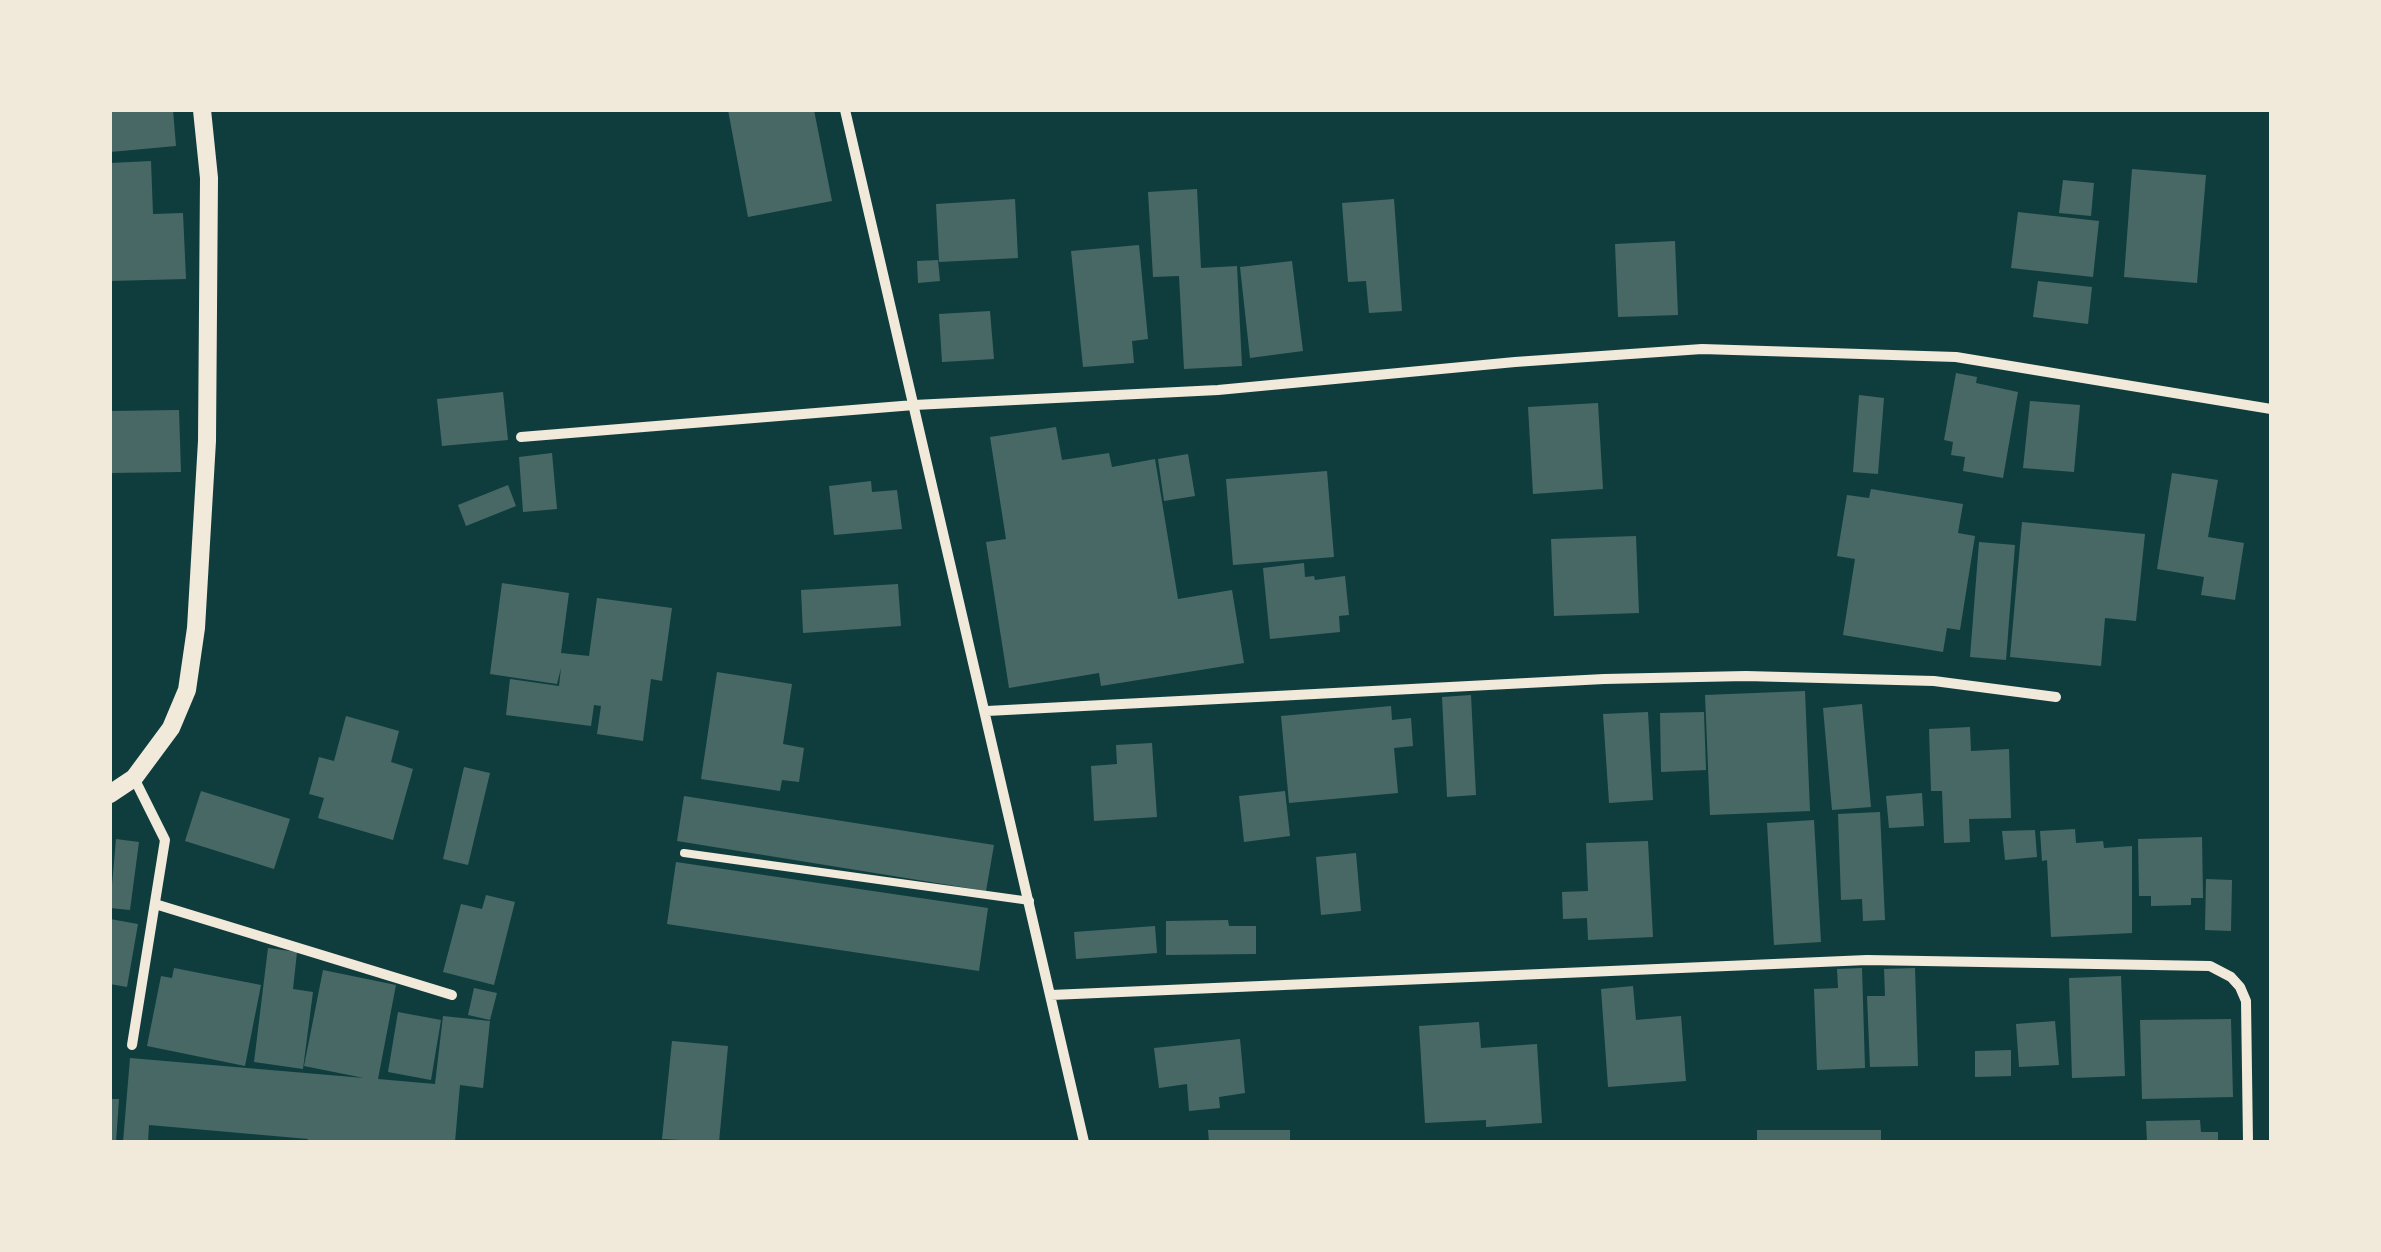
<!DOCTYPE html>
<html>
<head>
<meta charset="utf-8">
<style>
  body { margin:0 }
  #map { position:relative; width:2381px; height:1252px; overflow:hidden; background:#0f3d3e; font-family:"Open Sans",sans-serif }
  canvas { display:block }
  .frame { position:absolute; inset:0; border:112px solid #f1e9da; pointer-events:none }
</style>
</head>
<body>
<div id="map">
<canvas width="2381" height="1252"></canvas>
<div class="frame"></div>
</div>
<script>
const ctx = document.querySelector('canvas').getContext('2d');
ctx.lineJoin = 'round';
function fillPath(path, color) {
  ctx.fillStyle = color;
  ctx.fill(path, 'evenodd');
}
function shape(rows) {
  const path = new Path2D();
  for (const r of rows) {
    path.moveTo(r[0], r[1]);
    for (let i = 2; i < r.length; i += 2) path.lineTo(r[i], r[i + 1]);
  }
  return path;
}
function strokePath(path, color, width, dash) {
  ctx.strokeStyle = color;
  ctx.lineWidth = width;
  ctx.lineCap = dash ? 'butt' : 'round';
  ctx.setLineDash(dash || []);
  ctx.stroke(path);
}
fillPath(shape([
  [110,110,173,110,176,146,110,152],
  [728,110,814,110,832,201,748,217],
  [151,161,153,214,183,213,186,279,110,281,110,163],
  [2132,169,2206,175,2197,283,2124,277],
  [2063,180,2094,183,2091,216,2059,213],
  [1197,189,1201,268,1237,266,1242,366,1184,369,1179,276,1153,277,1148,192],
  [1015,199,1018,258,939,262,936,204],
  [1394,199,1402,311,1369,313,1366,281,1348,282,1342,203],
  [2018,212,2099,221,2093,277,2011,268],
  [1675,241,1678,315,1618,317,1615,244],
  [1139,245,1148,339,1132,341,1134,363,1083,367,1071,251],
  [938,260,940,281,918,283,917,261],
  [1292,261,1303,351,1250,358,1240,267],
  [2038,281,2092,287,2088,324,2033,317],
  [990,311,994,359,942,362,939,314],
  [1956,373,1977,377,1976,383,2018,392,2003,478,1963,471,1965,457,1951,455,1953,442,1944,440],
  [503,392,508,440,442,446,437,399],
  [1859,395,1884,398,1878,474,1853,472],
  [2030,401,2080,405,2074,472,2023,468],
  [1598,403,1603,489,1533,494,1528,407],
  [179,410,181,472,110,473,110,411],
  [1056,427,1062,460,1109,453,1112,467,1155,459,1178,599,1232,590,1244,663,1101,686,1099,673,1009,688,986,542,1006,539,990,437],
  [552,453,557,509,523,512,519,457],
  [1188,454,1195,496,1164,501,1158,459],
  [1327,471,1334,557,1233,565,1226,479],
  [2172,473,2218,480,2208,537,2244,543,2235,600,2201,595,2204,577,2157,569],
  [871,481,872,492,897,490,902,529,834,535,829,486],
  [508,485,516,506,466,526,458,505],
  [1871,489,1963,504,1958,533,1975,536,1960,630,1947,628,1943,652,1843,635,1855,559,1837,556,1847,495,1869,498],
  [2022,522,2145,534,2136,621,2105,618,2101,666,2010,657],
  [1636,536,1639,613,1554,616,1551,539],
  [1979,542,2015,545,2006,660,1970,657],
  [1304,563,1305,577,1314,576,1315,580,1345,576,1349,615,1339,616,1340,632,1270,639,1263,568],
  [502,583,569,593,561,653,589,656,597,598,672,608,662,681,651,679,643,741,597,734,601,706,594,705,591,726,506,715,510,679,559,686,561,668,557,684,490,674],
  [898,584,901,626,803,633,801,590],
  [717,672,792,684,783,744,804,748,799,782,782,780,780,791,701,779],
  [1805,691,1810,811,1710,815,1705,695],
  [1471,695,1476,795,1447,797,1442,697],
  [1862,704,1871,807,1832,810,1823,708],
  [1391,706,1392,720,1411,718,1413,746,1394,748,1398,793,1289,803,1281,716],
  [1648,712,1653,800,1609,803,1603,714],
  [1704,712,1706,770,1661,772,1660,713],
  [346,716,399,731,391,762,413,769,393,840,318,818,324,798,309,794,319,757,334,761],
  [1970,727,1971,751,2009,749,2011,818,1969,819,1970,842,1944,843,1942,791,1931,791,1929,729],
  [1152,743,1157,817,1094,821,1091,766,1117,764,1116,745],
  [464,767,490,773,468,865,443,859],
  [201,791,290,819,274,869,185,841],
  [1285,791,1290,836,1244,842,1239,796],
  [1922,793,1924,826,1889,828,1886,796],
  [684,796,994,845,986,891,677,841],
  [1880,812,1885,920,1863,921,1862,899,1841,900,1838,814],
  [1814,820,1821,942,1774,945,1767,823],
  [2075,829,2076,843,2103,841,2104,848,2132,846,2132,933,2051,937,2047,860,2042,861,2040,831],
  [2035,830,2037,857,2005,860,2002,831],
  [2202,837,2203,898,2191,898,2191,905,2151,906,2151,896,2139,896,2138,839],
  [116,839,139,842,130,910,110,908],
  [1648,841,1653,937,1588,940,1587,918,1563,919,1562,892,1588,891,1586,843],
  [1356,853,1361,911,1321,915,1316,857],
  [676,862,988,908,979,971,667,924],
  [2206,879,2232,880,2231,931,2205,930],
  [486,895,515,902,494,985,443,972,461,904,482,909],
  [110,919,138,924,127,987,110,984],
  [1228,920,1229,926,1256,926,1256,954,1166,955,1166,921],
  [1155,926,1157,953,1076,959,1074,932],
  [268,948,297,952,293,989,313,992,303,1069,254,1062],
  [174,968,261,985,245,1066,147,1046,161,976,172,978],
  [1862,968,1865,1068,1817,1070,1814,989,1838,988,1837,969],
  [1915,968,1918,1066,1870,1067,1867,996,1885,996,1884,969],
  [323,970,396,985,378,1079,435,1084,443,1016,490,1021,483,1088,460,1085,455,1142,307,1142,308,1139,149,1125,148,1142,123,1142,130,1058,364,1078,304,1066],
  [2121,976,2125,1076,2072,1078,2069,978],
  [1633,986,1636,1020,1681,1016,1686,1081,1608,1087,1601,989],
  [474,988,497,993,490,1020,468,1015],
  [398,1012,441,1020,431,1080,388,1072],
  [2231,1019,2233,1097,2142,1099,2140,1020],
  [2055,1021,2059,1065,2019,1067,2016,1024],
  [1479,1022,1481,1048,1537,1044,1542,1123,1486,1127,1486,1120,1425,1123,1419,1026],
  [1240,1039,1245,1093,1219,1097,1220,1108,1189,1111,1187,1084,1159,1088,1154,1048],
  [672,1041,728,1046,719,1142,662,1139],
  [2011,1050,2011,1076,1975,1077,1975,1051],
  [110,1099,119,1099,116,1142,110,1142],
  [2200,1120,2201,1132,2218,1132,2218,1142,2147,1142,2146,1121],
  [1208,1130,1290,1130,1290,1142,1209,1142],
  [1757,1130,1881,1130,1881,1142,1757,1142]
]), '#486865');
strokePath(shape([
  [684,853,1030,901]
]), '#f1e9da', 8);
strokePath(shape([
  [845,110,1084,1142],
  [521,437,914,405,1218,390,1515,362,1702,349,1956,357,2271,409],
  [987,711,1604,679,1746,676,1934,681,2056,697],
  [155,904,452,995],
  [1051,995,1867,960,2210,966,2231,977,2240,987,2246,1001,2248,1142],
  [132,1045,165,840,134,778]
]), '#f1e9da', 10);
strokePath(shape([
  [110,794,134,778,171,728,187,690,196,628,207,441,209,178,202,110]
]), '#f1e9da', 18);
</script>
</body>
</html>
